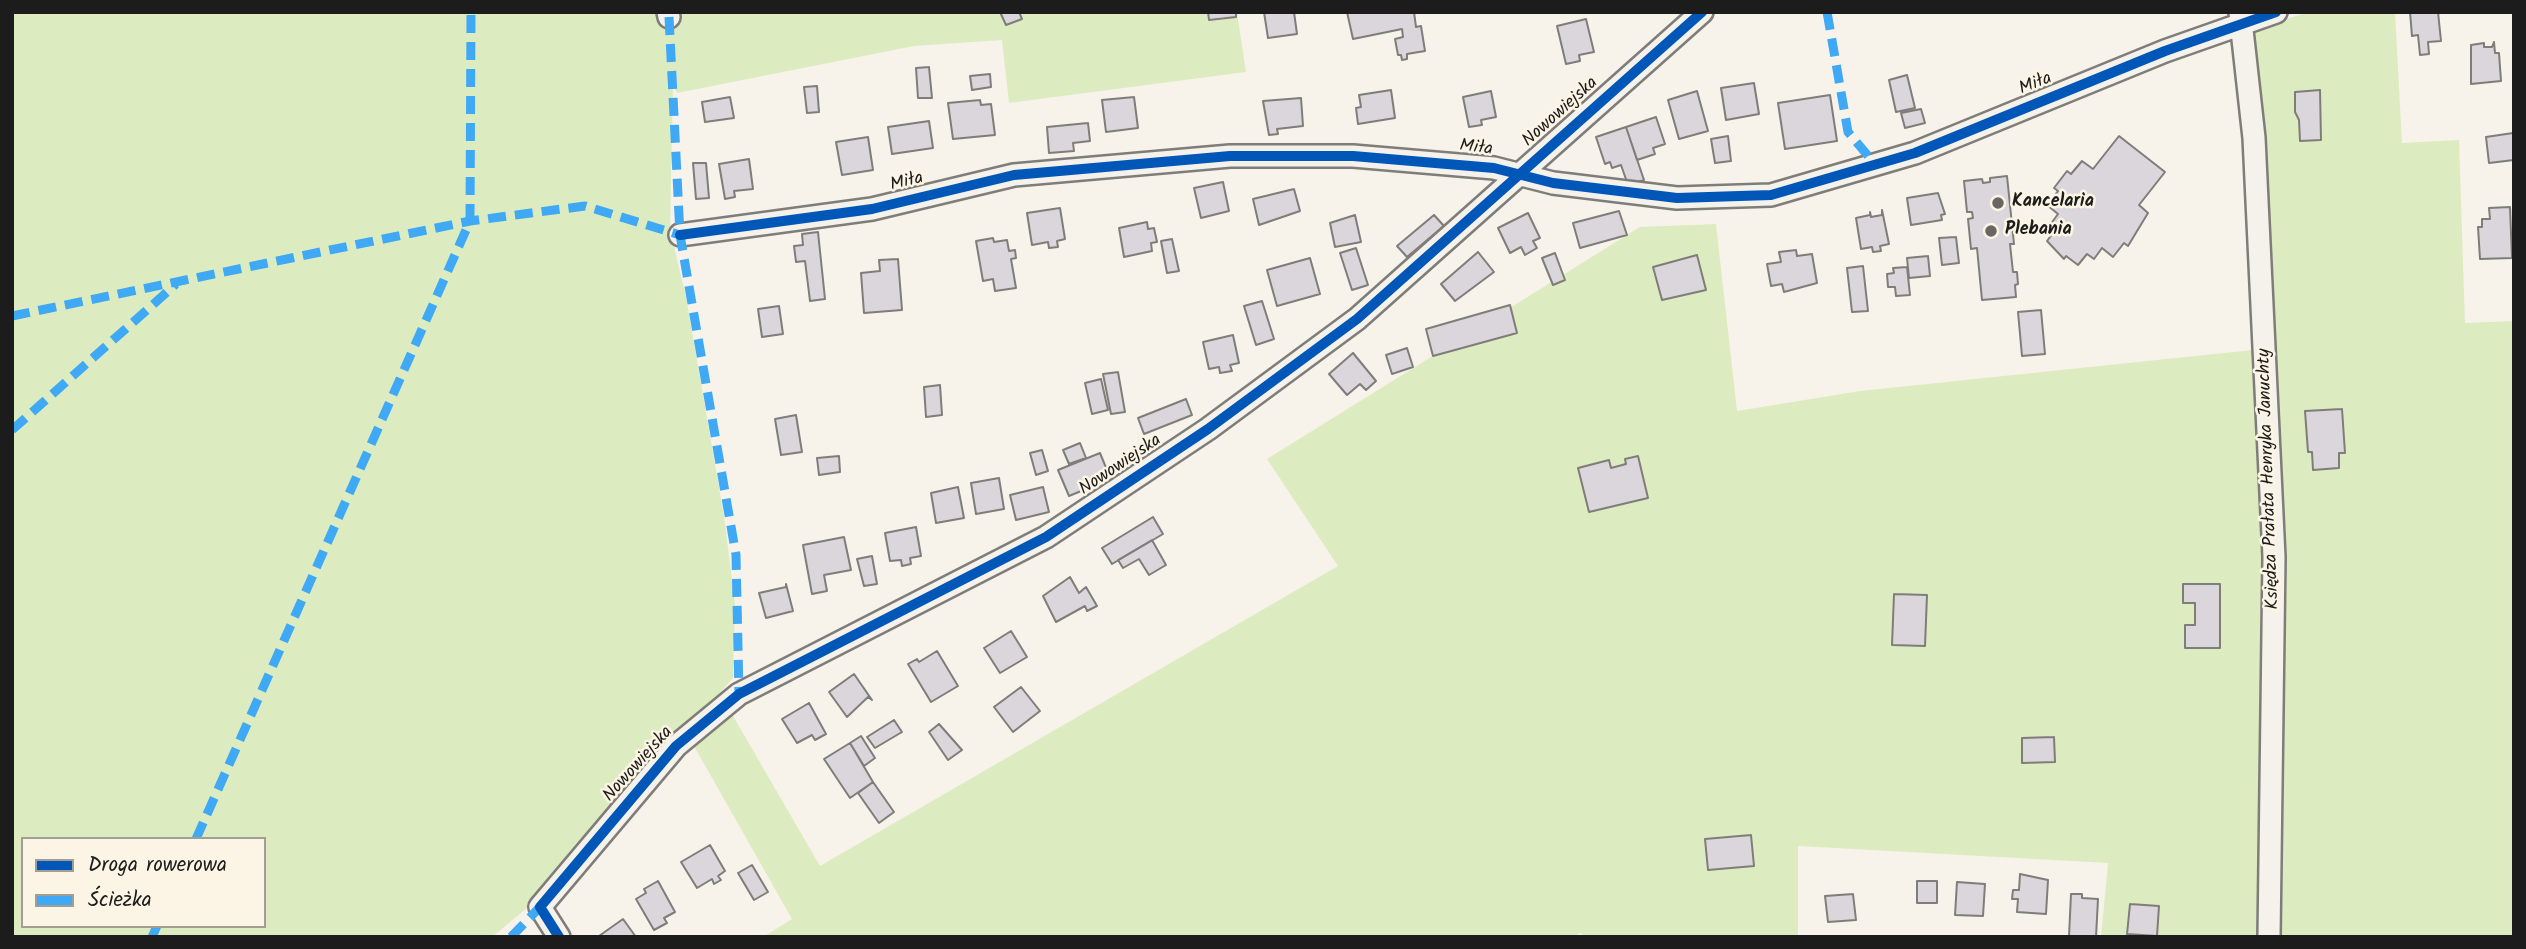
<!DOCTYPE html>
<html>
<head>
<meta charset="utf-8">
<style>
  body { margin:0 }
  #map { position:relative; width:2526px; height:949px; overflow:hidden; background:#f7f3ea; font-family:Kalam,sans-serif }
  canvas { display:block }
  .frame { position:absolute; inset:0; border:14px solid #1c1c1c; pointer-events:none }
  .legend { position:absolute; left:21px; top:837px; width:245px; height:91px; box-sizing:border-box; background:#fcf5e5; border:2px solid #a29e95; margin:0; padding:9px 12px; list-style:none; font-size:21px; color:#1c1c1c }
  .legend li { display:flex; align-items:center; gap:14px; height:35px }
  .legend b { width:35px; border:2px solid #a29e95 }
</style>
</head>
<body>
<div id="map">
<canvas width="2526" height="949"></canvas>
<div class="frame"></div>
<ul class="legend">
<li><b style="height:9px;background:#0057b8"></b>Droga rowerowa</li>
<li><b style="height:9px;background:#3fa9f5"></b>Ścieżka</li>
</ul>
</div>
<script>
const ctx = document.querySelector('canvas').getContext('2d');
ctx.lineJoin = 'round';
function fillPath(path, color) {
  ctx.fillStyle = color;
  ctx.fill(path, 'evenodd');
}
function shape(rows) {
  const path = new Path2D();
  for (const r of rows) {
    path.moveTo(r[0], r[1]);
    for (let i = 2; i < r.length; i += 2) path.lineTo(r[i], r[i + 1]);
  }
  return path;
}
function strokePath(path, color, width, dash) {
  ctx.strokeStyle = color;
  ctx.lineWidth = width;
  ctx.lineCap = dash ? 'butt' : 'round';
  ctx.setLineDash(dash || []);
  ctx.stroke(path);
}
function write(font, color, halo, rows, align = 'center') {
  ctx.font = font + ' Kalam,sans-serif';
  ctx.lineWidth = 5;
  ctx.setLineDash([]);
  ctx.textBaseline = 'middle';
  ctx.strokeStyle = halo;
  ctx.fillStyle = color;
  for (const [text, x, y, turn = 0] of rows) {
    ctx.save();
    ctx.translate(x, y);
    ctx.rotate((+turn || 0) * Math.PI / 180);
    ctx.textAlign = isNaN(turn) ? turn : align;
    if (halo) ctx.strokeText(text, 0, 0);
    ctx.fillText(text, 0, 0);
    ctx.restore();
  }
}
fillPath(shape([
  [12,12,1237,12,1246,72,1009,103,1002,40,914,46,677,93,673,86,670,230,686,297,724,516,735,603,733,678,533,903,492,937,12,937],
  [23,839,264,839,264,926,23,926],
  [2309,12,2395,12,2402,143,2459,140,2465,323,2514,321,2514,937,2101,937,2108,863,1798,846,1798,937,1584,937,1581,933,1572,937,763,937,792,919,690,739,729,709,820,866,1338,566,1267,459,1640,227,1716,224,1737,411,1860,391,2262,349,2238,34]
]), '#ddecc0');
const building = shape([
  [1000,12,1019,12,1022,19,1006,25,1000,12],
  [1236,12,1236,17,1209,20,1208,12,1236,12],
  [1264,12,1294,12,1297,34,1268,38,1264,12],
  [1347,12,1414,12,1416,27,1421,26,1425,51,1407,54,1407,59,1402,60,1401,55,1398,55,1395,39,1403,37,1402,29,1353,39,1347,12],
  [2410,12,2438,12,2441,41,2428,42,2429,54,2420,55,2418,35,2412,36,2410,12],
  [1586,19,1594,52,1579,55,1580,61,1566,64,1557,26,1586,19],
  [2494,42,2495,53,2499,53,2501,81,2471,84,2471,45,2484,43,2484,47,2492,47,2494,42],
  [929,67,932,98,918,98,916,68,929,67],
  [990,74,991,87,972,90,970,76,990,74],
  [1907,75,1915,108,1896,112,1889,80,1907,75],
  [1754,83,1759,114,1726,120,1721,88,1754,83],
  [817,86,819,112,807,113,804,87,817,86],
  [1391,90,1395,118,1358,124,1356,108,1361,107,1359,95,1391,90],
  [2320,90,2321,140,2300,141,2299,120,2295,112,2295,92,2320,90],
  [1491,91,1496,117,1481,120,1482,125,1469,127,1463,97,1491,91],
  [1697,91,1708,131,1679,139,1668,100,1697,91],
  [1830,95,1837,141,1785,149,1778,103,1830,95],
  [730,97,734,118,705,122,702,102,730,97],
  [1134,97,1138,128,1106,132,1102,100,1134,97],
  [1301,98,1303,126,1277,129,1278,134,1269,135,1263,101,1301,98],
  [980,100,981,105,991,104,995,135,953,139,948,103,980,100],
  [1921,109,1925,123,1905,128,1901,113,1921,109],
  [1656,117,1665,144,1653,148,1655,154,1637,160,1626,127,1656,117],
  [929,121,933,148,892,154,888,127,929,121],
  [1088,123,1090,141,1073,143,1074,151,1049,153,1047,127,1088,123],
  [1626,127,1644,180,1628,185,1621,165,1612,168,1610,162,1605,164,1596,137,1626,127],
  [2513,133,2514,160,2489,163,2486,137,2513,133],
  [1728,136,1731,161,1715,163,1711,139,1728,136],
  [2119,136,2165,172,2139,205,2148,213,2128,246,2124,243,2113,257,2102,248,2094,259,2087,254,2078,265,2066,256,2064,259,2047,241,2056,229,2050,225,2058,214,2047,205,2058,191,2054,188,2067,171,2071,174,2082,161,2093,169,2119,136],
  [868,137,873,170,842,175,836,142,868,137],
  [749,159,753,189,734,191,735,197,725,199,719,164,749,159],
  [693,163,706,163,709,198,696,199,693,163],
  [2007,176,2014,244,2010,244,2013,272,2017,272,2018,284,2015,285,2016,297,1982,300,1977,248,1971,249,1968,219,1973,218,1972,212,1967,212,1964,181,1982,179,1983,183,1990,182,1990,178,2007,176],
  [1223,182,1229,211,1201,218,1194,188,1223,182],
  [1294,189,1300,211,1259,225,1253,199,1294,189],
  [1938,193,1945,214,1941,215,1942,220,1911,225,1907,198,1938,193],
  [2510,207,2512,258,2480,259,2478,227,2482,227,2482,219,2490,219,2489,208,2510,207],
  [1060,208,1065,239,1057,241,1058,247,1049,248,1048,242,1032,245,1027,213,1060,208],
  [1882,210,1889,244,1880,246,1881,251,1873,252,1872,247,1861,249,1856,218,1870,215,1870,212,1871,217,1882,215,1882,210],
  [1619,211,1627,235,1580,248,1573,223,1619,211],
  [1528,213,1540,238,1533,241,1537,248,1525,255,1521,247,1510,253,1498,228,1528,213],
  [1355,215,1361,242,1335,247,1330,223,1355,215],
  [1434,215,1444,226,1407,257,1397,246,1434,215],
  [1147,222,1148,229,1154,228,1157,242,1151,243,1152,251,1124,257,1119,228,1147,222],
  [818,232,825,299,810,301,805,261,796,262,794,246,803,245,802,234,818,232],
  [1956,237,1959,263,1942,265,1939,238,1956,237],
  [993,238,994,242,1007,240,1009,251,1015,250,1016,258,1011,259,1016,288,995,291,993,279,983,281,976,241,993,238],
  [1172,239,1179,271,1167,273,1161,241,1172,239],
  [1356,248,1368,285,1352,290,1340,253,1356,248],
  [1796,250,1797,256,1812,254,1817,283,1784,292,1782,284,1771,286,1767,264,1781,262,1779,252,1796,250],
  [1478,252,1494,272,1455,301,1441,284,1478,252],
  [1555,253,1565,280,1553,285,1542,258,1555,253],
  [1697,255,1706,290,1662,300,1653,267,1697,255],
  [1928,256,1930,276,1909,278,1907,258,1928,256],
  [1310,258,1320,294,1277,306,1267,270,1310,258],
  [898,259,902,310,864,313,861,273,880,271,879,260,898,259],
  [1863,266,1868,311,1852,312,1847,268,1863,266],
  [1907,267,1910,295,1896,296,1895,287,1888,287,1887,274,1894,273,1893,268,1907,267],
  [1262,301,1274,339,1256,345,1244,306,1262,301],
  [1510,305,1517,333,1433,356,1426,329,1510,305],
  [779,306,783,334,762,337,758,309,779,306],
  [2041,310,2045,354,2022,356,2018,312,2041,310],
  [1233,335,1239,363,1230,365,1232,371,1220,373,1219,367,1209,369,1203,342,1233,335],
  [1407,348,1413,367,1392,374,1386,355,1407,348],
  [1353,353,1376,381,1366,390,1360,384,1347,395,1329,374,1353,353],
  [1118,372,1125,412,1111,414,1103,374,1118,372],
  [1101,379,1108,410,1092,414,1085,383,1101,379],
  [940,385,942,415,926,417,924,387,940,385],
  [1186,399,1192,415,1144,434,1138,418,1186,399],
  [2342,409,2345,453,2339,453,2339,468,2313,470,2312,452,2308,452,2305,411,2342,409],
  [796,415,802,452,781,455,775,419,796,415],
  [1080,443,1086,458,1069,464,1063,450,1080,443],
  [1042,450,1048,471,1036,475,1030,453,1042,450],
  [1100,453,1109,475,1096,480,1098,484,1069,496,1058,470,1100,453],
  [839,456,840,472,819,475,817,458,839,456],
  [1638,456,1648,498,1589,512,1578,468,1609,460,1611,468,1626,464,1625,459,1638,456],
  [999,478,1004,509,976,514,971,483,999,478],
  [958,487,964,518,936,523,931,493,958,487],
  [1043,487,1049,512,1016,520,1010,495,1043,487],
  [1153,517,1163,534,1112,564,1102,548,1153,517],
  [916,527,921,556,910,558,911,564,902,566,901,560,890,561,885,533,916,527],
  [844,537,851,570,824,575,827,591,812,594,803,545,844,537],
  [1152,540,1166,565,1149,575,1139,559,1123,568,1118,560,1152,540],
  [872,556,877,584,864,586,857,559,872,556],
  [1070,577,1079,593,1086,587,1097,606,1087,611,1085,606,1056,622,1043,596,1070,577],
  [786,584,793,611,766,618,759,593,786,587,786,584],
  [2183,584,2220,584,2220,648,2185,648,2185,625,2195,625,2195,603,2183,603,2183,584],
  [1894,594,1927,595,1925,646,1892,645,1894,594],
  [1011,631,1027,657,1000,673,984,648,1011,631],
  [937,651,958,686,931,702,908,664,917,659,919,662,937,651],
  [854,674,872,700,868,697,847,717,829,692,854,674],
  [1021,687,1040,711,1013,732,994,707,1021,687],
  [809,703,826,734,815,740,812,735,797,743,782,719,809,703],
  [894,720,902,732,875,748,867,737,894,720],
  [939,724,962,750,948,760,929,732,939,724],
  [861,736,875,758,864,766,850,743,861,736],
  [2054,737,2055,762,2022,763,2022,738,2054,737],
  [850,743,873,782,850,798,824,759,850,743],
  [873,782,894,812,879,823,858,793,873,782],
  [1751,835,1754,866,1708,870,1705,839,1751,835],
  [710,845,725,871,718,876,721,880,714,884,712,879,697,888,681,862,710,845],
  [752,865,768,892,754,900,738,873,752,865],
  [2020,874,2048,880,2046,914,2017,912,2018,899,2012,899,2013,890,2019,890,2020,874],
  [658,881,675,912,664,918,667,923,654,930,636,899,646,893,644,889,658,881],
  [1917,881,1937,881,1937,903,1917,903,1917,881],
  [1957,882,1985,884,1983,916,1955,915,1957,882],
  [1853,894,1856,920,1828,922,1825,896,1853,894],
  [2071,894,2082,894,2082,898,2098,899,2096,937,2069,936,2071,894],
  [2130,904,2159,906,2157,936,2127,934,2130,904],
  [623,919,636,937,600,937,599,936,623,919]
]);
fillPath(building, '#dad6db');
strokePath(building, '#7f7d79', 2);
const minor = shape([
  [668,12,669,17],
  [2240,12,2254,138,2274,557,2269,937],
  [680,235,872,209,1014,175,1230,156,1353,156,1494,168,1553,183,1677,198,1771,195,1915,153,2165,51,2276,12],
  [559,937,540,907,676,746,739,694,1046,537,1208,429,1357,319,1702,12]
]);
strokePath(minor, '#7f7d79', 26);
strokePath(minor, '#f5f2ec', 21);
strokePath(shape([
  [1827,12,1848,132,1875,164],
  [669,17,680,235,736,555,739,694],
  [12,316,470,221,585,206,680,235],
  [12,430,176,284],
  [196,839,470,221,471,12],
  [152,937,157,926],
  [511,937,540,907]
]), '#3fa9f5', 9, [18, 9]);
strokePath(shape([
  [680,235,872,209,1014,175,1230,156,1353,156,1494,168,1553,183,1677,198,1771,195,1915,153,2165,51,2276,12],
  [559,937,540,907,676,746,739,694,1046,537,1208,429,1357,319,1702,12]
]), '#0057b8', 10);
for (const [x, y, r, color] of [
  [1998,203,7,"#696764"],
  [1991,231,7,"#696764"]
]) {
  const dot = new Path2D();
  dot.arc(x, y, r, 0, 2 * Math.PI);
  ctx.fillStyle = color;
  ctx.fill(dot);
  strokePath(dot, '#fcf5e5', 2.5);
}
write('18px', '#1c1c1c', '#fcf5e5', [
  ["Miła",2036,85,-22],
  ["Nowowiejska",1561,113,-42],
  ["Miła",1476,149,7],
  ["Miła",907,183,-14],
  ["Nowowiejska",1121,466,-34],
  ["Księdza Prałata Henryka Januchty",2270,479,-92],
  ["Nowowiejska",639,765,-48]
]);
write('bold 18px', '#1c1c1c', '#fcf5e5', [
  ["Kancelaria",2012,203],
  ["Plebania",2005,231]
], 'left');
</script>
</body>
</html>
